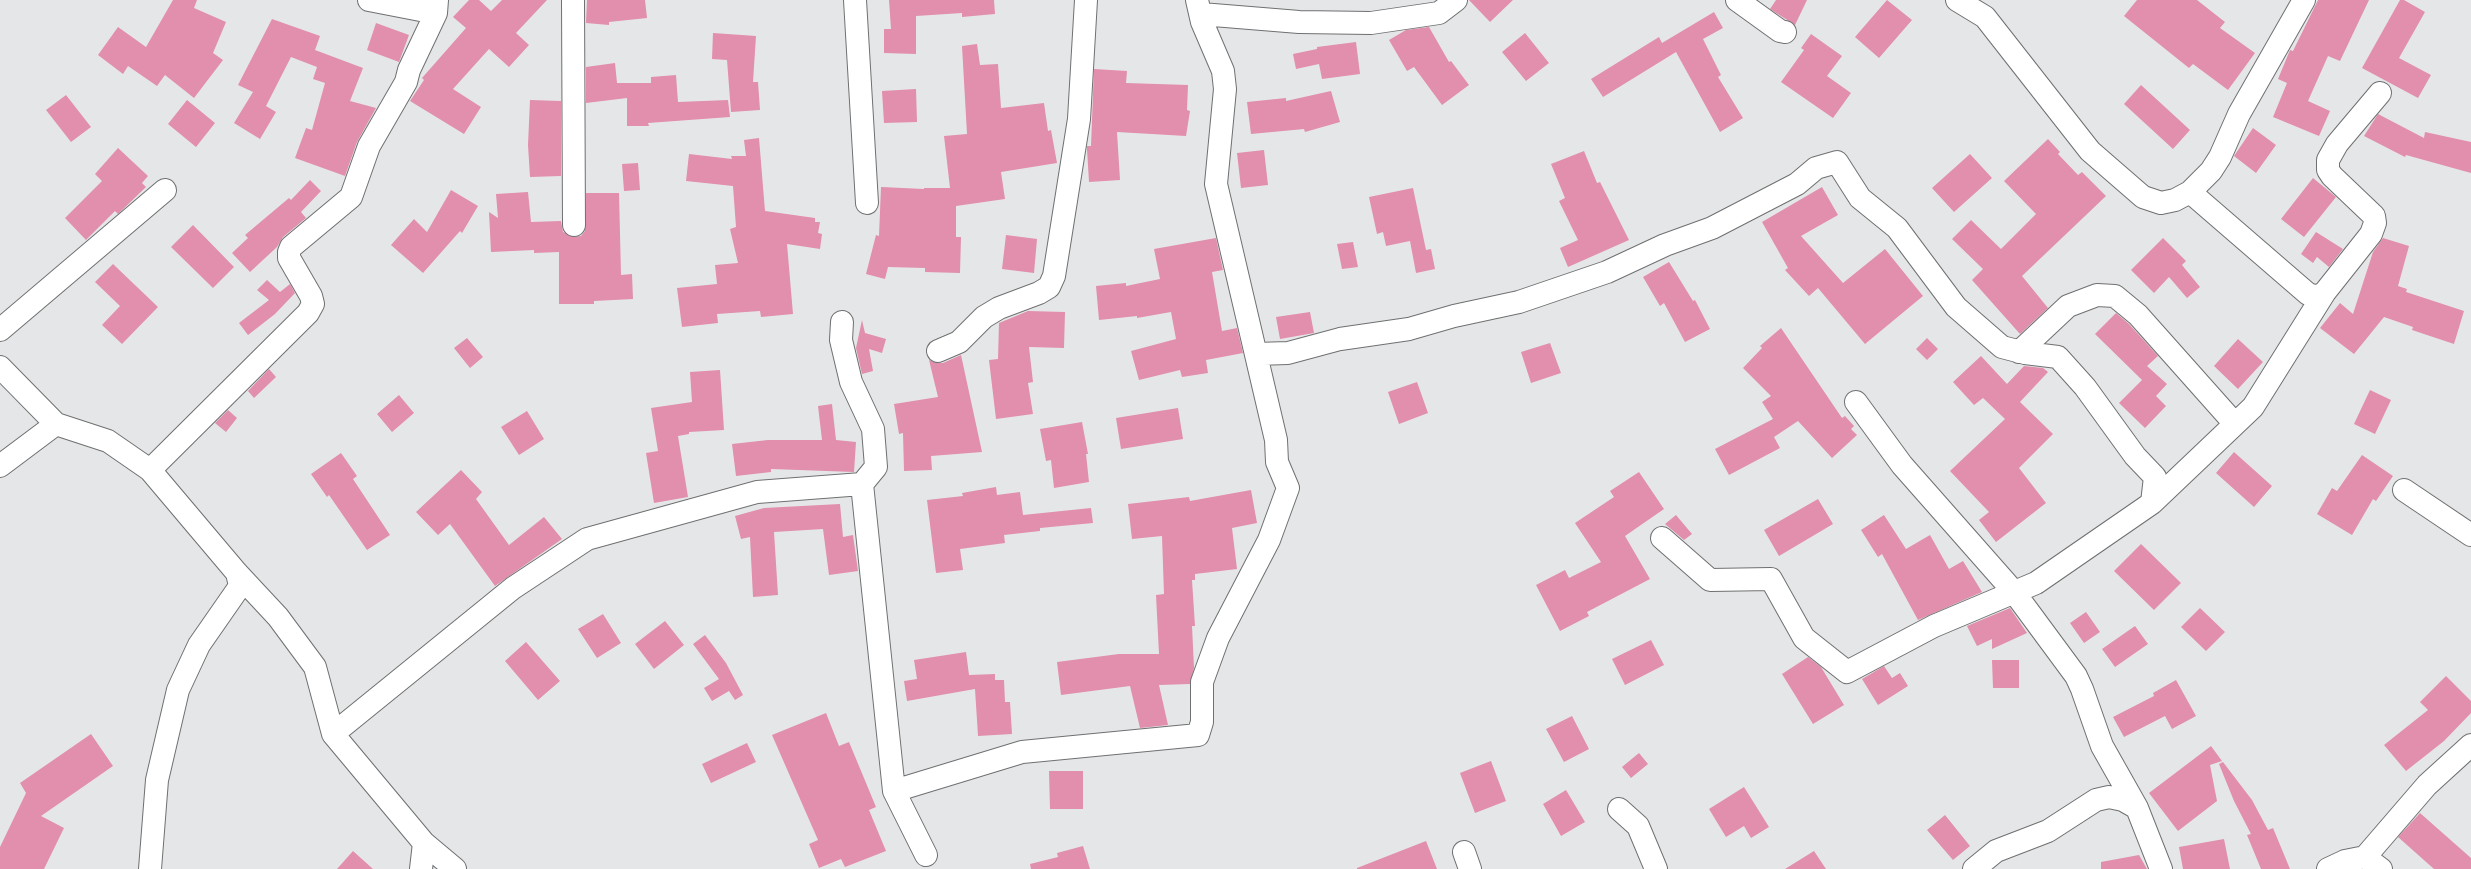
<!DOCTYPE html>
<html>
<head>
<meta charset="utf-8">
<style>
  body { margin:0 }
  canvas { display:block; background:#e5e6e7 }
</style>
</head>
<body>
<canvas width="2471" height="869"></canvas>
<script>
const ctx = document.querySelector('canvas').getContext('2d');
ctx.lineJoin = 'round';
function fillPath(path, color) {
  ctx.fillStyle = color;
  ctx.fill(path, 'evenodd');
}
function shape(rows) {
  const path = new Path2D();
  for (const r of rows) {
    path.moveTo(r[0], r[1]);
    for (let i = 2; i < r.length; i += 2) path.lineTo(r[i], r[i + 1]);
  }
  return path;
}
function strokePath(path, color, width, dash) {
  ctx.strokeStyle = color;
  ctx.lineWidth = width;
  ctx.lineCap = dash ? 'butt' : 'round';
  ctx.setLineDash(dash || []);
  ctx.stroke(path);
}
fillPath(shape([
  [173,0,197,0,194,8,226,22,213,53,223,60,194,98,165,75,157,86,128,66,123,74,98,55,118,27,146,47],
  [469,0,479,0,491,11,502,0,547,0,516,33,529,45,509,67,489,49,453,89,481,107,464,134,410,101,424,80,422,78,466,28,453,17],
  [587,0,645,0,647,18,609,22,609,25,586,23],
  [889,0,994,0,995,14,962,17,962,13,916,16,916,54,884,53,884,29,891,29],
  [1469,0,1513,0,1490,22],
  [1776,0,1807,0,1795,25,1770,9],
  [1887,0,1912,20,1879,58,1855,37],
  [2137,0,2197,0,2225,22,2220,28,2255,53,2228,90,2193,64,2189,68,2124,16],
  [2318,0,2369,0,2340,61,2328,56,2308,101,2330,111,2319,136,2273,117,2287,83,2278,79,2290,50,2293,51],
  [2400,0,2404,0,2425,12,2399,58,2431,75,2418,98,2362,68],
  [1714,12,1723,28,1703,39,1721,75,1718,77,1743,118,1720,132,1676,52,1603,97,1591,79,1659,37,1662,43],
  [272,19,320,36,315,50,363,68,350,101,376,108,357,142,345,176,295,158,306,128,312,130,325,83,313,79,317,67,291,57,266,106,276,112,260,139,234,123,253,92,238,85],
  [376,23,409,35,399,62,367,50],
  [1429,27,1449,62,1451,61,1469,85,1442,105,1414,67,1407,71,1389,40,1406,30],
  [713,33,756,36,753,82,758,82,760,110,731,112,727,60,712,59],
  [1525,33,1549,63,1526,81,1502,52],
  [1811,34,1842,56,1827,76,1851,93,1833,118,1781,82,1804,50,1801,48],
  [1356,42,1360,74,1322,79,1319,64,1296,69,1293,54,1317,49,1317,47],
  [977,44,980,65,998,64,1001,108,1044,103,1048,131,1051,130,1057,163,1001,172,1005,199,956,206,956,237,961,237,960,273,925,272,925,268,888,267,885,279,866,274,876,235,879,236,881,187,924,189,924,188,950,188,944,136,967,134,962,46],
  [615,63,617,83,651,83,651,77,676,75,678,102,728,100,730,117,648,123,649,126,627,126,627,98,586,103,586,67],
  [1094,69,1127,71,1126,83,1188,85,1187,110,1190,111,1186,136,1117,132,1120,180,1089,182,1087,149,1087,146,1091,146],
  [2141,85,2190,130,2173,149,2124,104],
  [916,89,917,122,884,123,882,91],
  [1331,91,1340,122,1305,132,1304,129,1251,134,1247,102,1286,98,1286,101],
  [66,95,91,127,71,142,46,110],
  [187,100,215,123,196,147,168,124],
  [530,100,561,101,561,176,530,177,528,145],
  [2378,114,2424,138,2425,132,2471,142,2471,173,2406,155,2405,157,2364,136],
  [2253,128,2276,145,2256,173,2234,156],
  [759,138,765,211,815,218,815,222,820,222,818,233,822,234,820,249,787,244,793,314,761,317,760,311,717,314,718,323,682,327,677,288,717,284,715,265,738,263,730,229,736,227,733,186,686,181,689,154,732,159,731,156,746,156,744,140],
  [2048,139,2060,152,2058,154,2078,175,2082,172,2106,196,2022,276,2048,308,2020,334,1972,280,1983,269,1952,239,1971,220,2001,249,2036,214,2004,181],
  [118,148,148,176,142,183,146,187,118,214,115,211,86,240,65,218,102,181,95,174],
  [1264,150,1268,185,1241,188,1237,153],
  [1584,151,1597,183,1600,182,1629,240,1568,267,1560,248,1578,240,1559,201,1565,198,1551,164],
  [1970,154,1992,178,1954,212,1932,188],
  [638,163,640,190,624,191,622,164],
  [2313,178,2336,197,2304,237,2281,219],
  [310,180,321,191,301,212,306,218,283,237,277,247,250,272,232,253,248,238,245,235,289,198,291,200],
  [1822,187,1838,215,1801,236,1843,283,1885,249,1923,296,1865,344,1818,288,1809,296,1785,270,1788,268,1762,222],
  [1413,188,1426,250,1431,249,1435,269,1416,273,1410,241,1386,246,1383,232,1377,234,1369,197],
  [451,190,478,206,462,233,460,231,423,273,391,245,414,219,427,232],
  [528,192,531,222,561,221,563,232,574,237,581,236,585,231,586,193,619,193,621,275,632,274,633,299,594,301,594,304,559,304,559,252,534,253,534,250,491,252,489,212,498,218,496,194],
  [193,225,234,267,213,288,171,247],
  [2316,232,2343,249,2329,267,2317,257,2313,263,2301,254],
  [1006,235,1037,239,1034,273,1002,269],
  [1216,238,1223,270,1212,272,1222,331,1237,328,1243,353,1206,360,1208,373,1182,377,1180,370,1139,380,1131,351,1176,339,1171,312,1137,318,1137,316,1099,320,1096,286,1126,283,1126,286,1160,279,1154,249],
  [2163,238,2186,261,2182,265,2200,287,2187,298,2169,277,2154,293,2131,270],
  [2383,238,2409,246,2398,286,2407,289,2406,292,2464,311,2454,344,2412,330,2413,327,2384,317,2354,354,2320,328,2340,303,2353,314,2373,252],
  [1353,242,1358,267,1342,269,1337,244],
  [1669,262,1693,301,1695,300,1710,329,1685,342,1664,303,1660,306,1643,277],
  [113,264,158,307,122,344,102,325,120,306,95,282],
  [267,280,280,292,290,284,295,293,275,314,248,335,239,323,269,300,257,290],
  [1028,311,1065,312,1064,348,1029,347,1033,382,1028,383,1033,414,996,419,989,360,998,359,999,323],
  [1310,312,1314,333,1280,339,1276,317],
  [2116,313,2129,324,2158,356,2147,366,2167,384,2156,396,2166,406,2145,428,2119,403,2142,380,2095,334],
  [862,320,865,333,886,339,882,353,869,349,873,371,862,374,856,348],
  [1781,328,1842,418,1845,416,1854,426,1851,429,1857,435,1832,458,1798,421,1774,437,1780,448,1729,475,1715,449,1773,419,1762,402,1771,396,1743,368,1762,348,1760,346],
  [467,338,483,357,470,368,454,348],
  [1927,338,1938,349,1927,360,1916,349],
  [2238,339,2263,362,2238,389,2214,366],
  [1550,343,1561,373,1531,383,1521,352],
  [961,355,982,452,931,456,932,470,904,471,903,433,899,434,894,404,938,397,929,360,936,363,943,363],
  [1981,356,2007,384,2024,366,2043,368,2048,372,2020,402,2053,434,2019,468,2046,503,1996,542,1979,520,1989,512,1950,471,2005,419,1983,398,1974,405,1953,382],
  [269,369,276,377,254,398,248,391],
  [720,370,724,430,689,432,689,434,678,436,688,497,654,503,646,453,658,451,651,408,692,402,690,372],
  [1417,382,1428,413,1399,424,1388,392],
  [2370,390,2391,400,2375,434,2354,424],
  [399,395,414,413,392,432,377,414],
  [832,404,836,440,856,442,854,472,771,469,771,472,736,476,732,444,768,440,822,440,818,406],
  [1178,408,1183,439,1121,449,1116,418],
  [228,410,237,418,226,432,215,423],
  [527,411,544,439,519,455,501,427],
  [1082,422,1088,454,1086,454,1089,482,1054,488,1051,460,1046,461,1040,429],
  [2234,452,2272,486,2254,507,2216,473],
  [341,453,357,476,353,479,390,535,367,550,329,495,327,497,311,474],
  [2362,455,2393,476,2376,501,2373,499,2352,535,2317,514,2332,488,2337,491],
  [461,470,482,492,476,499,509,545,544,517,562,539,495,586,450,524,438,535,416,512],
  [1639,472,1664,509,1625,536,1650,579,1587,612,1589,616,1560,631,1536,585,1565,570,1569,578,1601,562,1575,523,1614,497,1610,491],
  [996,487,997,495,1020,492,1023,515,1091,508,1093,523,1040,528,1040,531,1004,535,1005,543,960,549,963,570,936,573,927,500,963,496,962,493],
  [1251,490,1257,523,1232,528,1237,569,1195,574,1195,580,1192,580,1195,626,1192,626,1194,668,1190,684,1159,685,1168,725,1140,728,1130,686,1061,695,1057,662,1119,654,1159,654,1156,595,1164,594,1162,536,1132,539,1128,504,1189,497,1190,501],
  [1818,499,1833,524,1779,556,1764,530],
  [840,504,843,537,853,535,858,571,829,575,823,529,774,532,778,595,753,597,750,537,741,539,735,516,764,508],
  [1676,515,1692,534,1684,540,1665,524],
  [1884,515,1906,549,1930,535,1949,569,1963,561,1982,592,1918,620,1882,554,1878,557,1861,530],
  [2141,544,2181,583,2154,610,2114,571],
  [2010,608,2027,633,1992,649,1992,639,1977,646,1967,626],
  [2200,608,2225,632,2206,651,2181,627],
  [2086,612,2100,632,2084,643,2070,623],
  [603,614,621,643,597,658,578,629],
  [665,621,684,645,654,669,635,644],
  [2135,626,2148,644,2115,667,2102,649],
  [705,635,726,663,743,695,735,700,729,691,712,701,704,688,719,679,693,644],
  [1651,640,1664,665,1625,685,1612,659],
  [526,642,560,681,538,700,505,661],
  [966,652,969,675,995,674,995,680,1004,680,1005,702,1010,702,1012,734,978,736,975,689,907,701,904,681,917,679,914,660],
  [1808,657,1821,667,1844,705,1813,724,1782,674],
  [1992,660,2019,660,2019,688,1993,688],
  [1884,666,1892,678,1900,673,1908,686,1878,705,1862,679],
  [2446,676,2471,701,2471,713,2444,741,2406,771,2384,745,2428,710,2420,702],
  [2176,680,2196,716,2172,729,2165,716,2124,737,2113,717,2154,696,2153,693],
  [826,713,839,746,849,742,876,807,869,810,886,851,845,867,841,859,819,868,809,844,818,840,772,735],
  [1572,716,1589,749,1564,762,1546,729],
  [91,734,113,766,41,816,64,828,44,869,0,869,0,847,26,793,20,783],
  [747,743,756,762,711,783,702,764],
  [2211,746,2222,761,2210,765,2217,801,2178,831,2149,793],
  [1639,753,1648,764,1631,778,1622,767],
  [1491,761,1506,801,1475,813,1460,773],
  [2223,762,2252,800,2268,830,2273,828,2290,869,2261,869,2247,835,2251,834,2234,801,2219,764],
  [1049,771,1083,771,1083,809,1050,809],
  [1744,787,1769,827,1751,838,1744,826,1726,837,1709,809],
  [1566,790,1585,822,1561,836,1543,804],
  [2420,813,2471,858,2471,869,2434,869,2398,837],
  [1945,815,1970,846,1953,860,1927,830],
  [2224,839,2230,869,2183,869,2179,847],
  [1426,841,1437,869,1357,869,1357,868],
  [1083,846,1090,869,1031,869,1030,864,1058,857,1057,853],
  [353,851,373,869,337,869],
  [1814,851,1826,869,1785,869],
  [2139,855,2147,869,2101,869,2101,862]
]), '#e18fac');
const minor = shape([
  [369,0,436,13],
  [573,0,574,225],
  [855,0,867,203],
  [1737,0,1780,31,1785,32],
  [1957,0,1985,17,2090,151,2143,197,2161,203,2175,200,2190,192,2211,171,2220,157,2239,114,2304,0],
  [1201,14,1299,22,1371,23,1439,13,1456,0],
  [2190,192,2308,294,2318,297,2325,292,2371,234,2375,223,2374,216,2332,176,2328,170,2328,160,2337,144,2380,93],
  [842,322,841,340,851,382,873,429,876,467,862,484,894,791,926,855],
  [0,330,165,190],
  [938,351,959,342,984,317,999,308,1039,293,1049,287,1054,276,1079,119,1086,0],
  [2019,352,2068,306,2097,295,2115,296,2138,315,2235,424],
  [1256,354,1288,353,1340,339,1409,329,1454,316,1519,302,1607,272,1665,245,1712,228,1797,184,1816,168,1837,162,1860,198,1897,228,1956,307,2002,347,2025,353,2058,357,2085,387,2135,456,2155,477,2152,503],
  [0,367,56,424,108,441,150,470,237,573,278,617,315,667,333,734,424,843,455,869],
  [1856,402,1902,465,2014,592,2076,676,2082,689,2102,746,2137,808,2161,869],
  [0,466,56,424],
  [150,470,308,313,313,304,311,296,289,258,289,252,291,247,351,197,369,146,406,82,409,70,436,13,437,0],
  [2404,490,2471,535],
  [1662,538,1710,580,1771,579,1804,638,1847,672,1934,626,2036,583,2152,503,2253,407,2325,292],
  [333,734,513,588,587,539,757,492,862,484],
  [894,791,1022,752,1198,735,1202,722,1202,682,1218,638,1269,540,1288,488,1277,462,1276,440,1216,184,1225,89,1223,71,1202,22,1197,0],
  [1619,809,1638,826,1656,869],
  [1464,852,1470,869],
  [2365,857,2427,785,2471,745],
  [150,869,157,780,178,690,199,645,240,586,237,573],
  [421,869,424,843],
  [1974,869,1996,851,2048,831,2096,800,2109,797,2123,800,2137,808],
  [2328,869,2345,861,2365,857,2381,869]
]);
strokePath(minor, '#6f7071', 24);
strokePath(minor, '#fff', 22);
</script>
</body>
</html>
